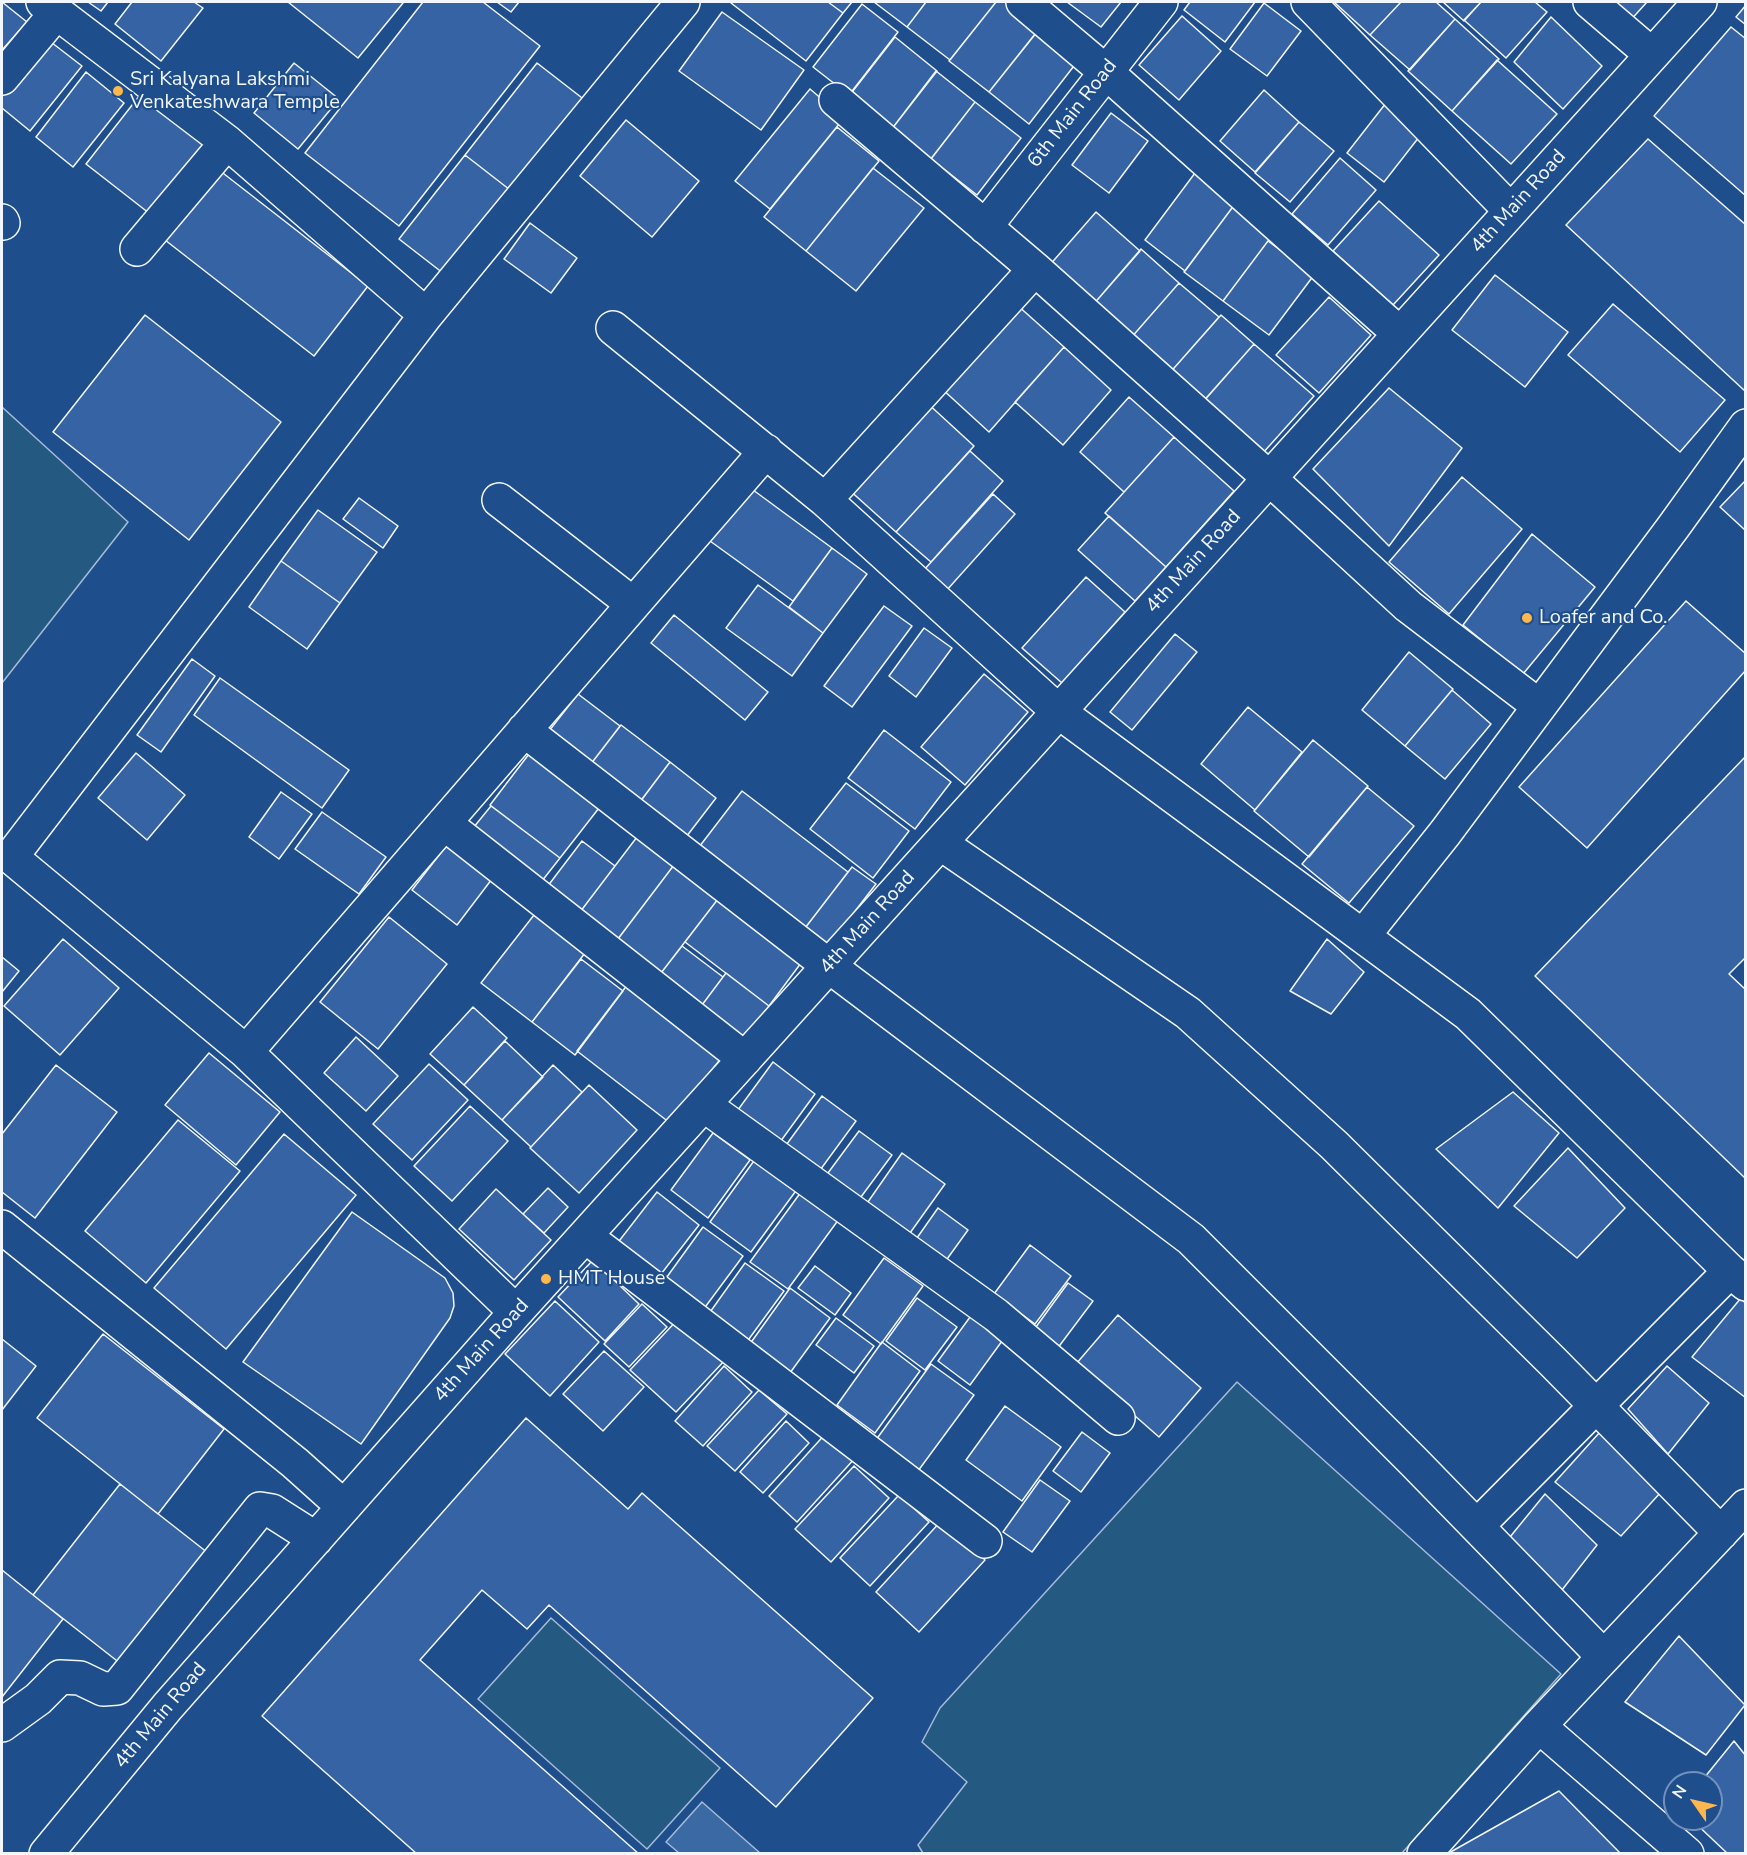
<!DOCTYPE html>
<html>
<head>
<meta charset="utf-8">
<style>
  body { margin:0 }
  #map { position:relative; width:1747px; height:1855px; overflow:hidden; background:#1f4e8c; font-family:"Nunito Sans",sans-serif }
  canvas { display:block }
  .frame { position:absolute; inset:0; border:3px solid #f2f6ff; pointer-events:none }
  .north { position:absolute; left:1663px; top:1771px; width:60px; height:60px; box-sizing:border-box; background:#1f4e8c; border:2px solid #7391ba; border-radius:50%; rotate:304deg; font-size:16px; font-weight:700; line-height:24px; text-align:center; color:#f2f6ff }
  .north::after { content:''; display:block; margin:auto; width:21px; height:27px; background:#ffb74d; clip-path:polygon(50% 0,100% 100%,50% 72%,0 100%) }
</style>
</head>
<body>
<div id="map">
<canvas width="1747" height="1855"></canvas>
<div class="frame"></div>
<div class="north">N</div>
</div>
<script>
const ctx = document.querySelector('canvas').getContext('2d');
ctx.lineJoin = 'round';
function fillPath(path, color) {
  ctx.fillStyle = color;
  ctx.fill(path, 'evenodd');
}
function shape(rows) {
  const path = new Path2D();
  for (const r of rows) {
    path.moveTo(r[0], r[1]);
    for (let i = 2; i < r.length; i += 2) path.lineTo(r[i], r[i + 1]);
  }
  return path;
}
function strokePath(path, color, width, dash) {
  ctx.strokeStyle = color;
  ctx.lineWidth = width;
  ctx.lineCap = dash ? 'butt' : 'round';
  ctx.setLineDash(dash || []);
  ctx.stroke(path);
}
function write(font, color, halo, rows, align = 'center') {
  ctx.font = font + ' "Nunito Sans",sans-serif';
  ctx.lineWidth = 4.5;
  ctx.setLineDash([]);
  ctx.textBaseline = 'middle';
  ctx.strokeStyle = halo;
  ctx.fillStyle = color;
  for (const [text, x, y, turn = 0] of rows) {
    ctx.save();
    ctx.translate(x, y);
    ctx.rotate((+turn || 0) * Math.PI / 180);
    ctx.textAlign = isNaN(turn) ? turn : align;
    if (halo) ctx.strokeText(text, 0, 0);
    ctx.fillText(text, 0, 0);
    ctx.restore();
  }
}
const green = shape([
  [2,407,128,522,2,683,2,407],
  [1237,1382,1561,1674,1402,1853,923,1853,918,1845,967,1782,922,1742,940,1708,1237,1382],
  [551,1618,720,1768,647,1849,478,1699,551,1618]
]);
fillPath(green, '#245a82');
strokePath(green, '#a8bbd7', 1.5);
const water = shape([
  [702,1802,760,1853,679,1853,666,1842,702,1802]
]);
fillPath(water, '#3b69a3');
strokePath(water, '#a8bbd7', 1.5);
const building = shape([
  [2,2,27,22,2,50,2,2],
  [88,2,108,2,101,11,88,2],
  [132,2,194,2,203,8,161,61,115,24,132,2],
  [288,2,401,2,403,3,358,58,288,2],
  [423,2,483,2,540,46,399,226,305,153,423,2],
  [497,2,519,2,511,12,497,2],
  [733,2,828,2,843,13,806,61,731,3,733,2],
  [828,2,852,2,843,13,828,2],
  [874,2,926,2,907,27,874,2],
  [926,2,996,2,950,60,907,27,926,2],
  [996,2,1005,2,1039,29,989,92,949,61,996,2],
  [1067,2,1121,2,1101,27,1067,2],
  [1190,2,1255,2,1225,42,1184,10,1190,2],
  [1334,2,1401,2,1370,35,1334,2],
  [1401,2,1436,2,1455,19,1410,70,1370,35,1401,2],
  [1443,2,1481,2,1464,21,1443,2],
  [1481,2,1535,2,1547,12,1506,58,1464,20,1481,2],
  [1604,2,1647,2,1628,23,1604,2],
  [1264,3,1301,31,1267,76,1230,49,1264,3],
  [862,4,898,32,849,95,813,67,862,4],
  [1746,5,1746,25,1736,17,1746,5],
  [722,12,804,70,761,130,679,71,722,12],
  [1182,16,1221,51,1179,100,1139,65,1182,16],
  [1551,17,1602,66,1563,109,1514,62,1551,17],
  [1455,19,1499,59,1452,111,1408,71,1455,19],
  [1731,27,1746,39,1746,196,1654,116,1731,27],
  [1037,32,1077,62,1029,124,989,92,1037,32],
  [895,37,937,71,891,130,849,96,895,37],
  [47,39,82,66,30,131,2,108,2,96,47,39],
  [1497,60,1557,114,1511,164,1452,111,1497,60],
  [294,63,339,99,298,149,254,113,294,63],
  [537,63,586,101,514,193,465,155,537,63],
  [936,71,975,102,930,160,891,130,936,71],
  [86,72,124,103,73,167,36,137,86,72],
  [810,89,844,118,770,209,735,181,810,89],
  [1264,90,1299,122,1255,172,1220,141,1264,90],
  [140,95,208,149,154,217,86,164,140,95],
  [975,102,1021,138,977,195,931,159,975,102],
  [1386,103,1423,132,1384,182,1347,153,1386,103],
  [1111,113,1148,141,1109,193,1072,165,1111,113],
  [626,120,699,181,652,237,580,176,626,120],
  [1299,122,1334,151,1290,202,1255,173,1299,122],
  [837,127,879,161,806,251,764,217,837,127],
  [1648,139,1746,225,1746,392,1566,225,1648,139],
  [465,155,514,193,448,277,399,239,465,155],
  [1340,158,1376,190,1328,245,1292,214,1340,158],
  [873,168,924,208,856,291,806,251,873,168],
  [219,170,368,286,314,356,165,240,219,170],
  [1195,173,1235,204,1185,271,1145,240,1195,173],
  [1379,201,1439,255,1393,305,1333,251,1379,201],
  [1235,204,1274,233,1223,301,1184,272,1235,204],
  [1096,212,1140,251,1092,306,1048,267,1096,212],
  [530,223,577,258,551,293,504,259,530,223],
  [1268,241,1314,275,1269,335,1223,301,1268,241],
  [1141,249,1179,283,1130,339,1092,306,1141,249],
  [1495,275,1568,332,1525,387,1452,330,1495,275],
  [1179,283,1219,317,1167,376,1130,339,1179,283],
  [1329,297,1371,335,1319,393,1276,355,1329,297],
  [1016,304,1064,347,989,432,941,388,1016,304],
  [1613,304,1725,400,1680,452,1568,355,1613,304],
  [145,315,281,422,189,540,53,432,145,315],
  [1221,315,1254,344,1200,405,1167,376,1221,315],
  [1254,344,1314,396,1262,454,1203,402,1254,344],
  [1064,347,1111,390,1063,445,1015,402,1064,347],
  [1389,388,1462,448,1389,546,1313,469,1389,388],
  [1129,397,1174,437,1124,492,1080,452,1129,397],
  [925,401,974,446,896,532,847,488,925,401],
  [1174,437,1234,491,1166,567,1105,513,1174,437],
  [970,451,1003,481,931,562,896,532,970,451],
  [1462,477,1522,529,1449,614,1389,562,1462,477],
  [1746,480,1746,531,1720,507,1746,480],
  [749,487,832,548,793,601,710,541,749,487],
  [993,494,1015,514,946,591,923,571,993,494],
  [359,498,398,526,383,548,343,519,359,498],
  [318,510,377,552,340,603,281,561,318,510],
  [1109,516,1166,567,1135,601,1078,550,1109,516],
  [1532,534,1595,587,1523,674,1463,625,1532,534],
  [832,548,867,574,823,633,789,607,832,548],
  [281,561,340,603,307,649,249,607,281,561],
  [1086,577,1125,612,1062,683,1022,648,1086,577],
  [758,585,823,633,792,676,726,628,758,585],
  [1686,601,1746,654,1746,670,1587,848,1519,787,1686,601],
  [884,606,912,626,852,707,824,686,884,606],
  [674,615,768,692,745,720,651,643,674,615],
  [924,628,952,648,916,697,889,676,924,628],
  [1175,634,1197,652,1132,730,1110,712,1175,634],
  [1409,652,1453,689,1405,746,1362,710,1409,652],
  [192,659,215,676,161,752,137,735,192,659],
  [984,674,1028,712,965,785,921,747,984,674],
  [220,678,349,770,322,808,194,715,220,678],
  [1452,690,1491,724,1445,779,1405,746,1452,690],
  [578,694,620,726,587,769,545,736,578,694],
  [1248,707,1302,752,1255,810,1201,764,1248,707],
  [621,725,670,762,636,807,587,769,621,725],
  [884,730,951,782,915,829,848,778,884,730],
  [1313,740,1368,786,1309,857,1254,811,1313,740],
  [136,753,185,795,147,840,98,798,136,753],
  [529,754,599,808,560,858,490,805,529,754],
  [1746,756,1746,957,1729,974,1746,990,1746,1179,1535,976,1746,756],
  [670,762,716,798,683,841,637,806,670,762],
  [846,783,909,831,873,878,810,829,846,783],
  [1367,787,1414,826,1349,903,1302,864,1367,787],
  [742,791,848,872,802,932,696,851,742,791],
  [281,792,312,814,279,859,249,837,281,792],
  [491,806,560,858,538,886,469,833,491,806],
  [322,812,386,857,359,894,295,849,322,812],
  [637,837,674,865,614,944,577,916,637,837],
  [450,841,495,875,457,925,412,890,450,841],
  [582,841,615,866,577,916,544,891,582,841],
  [674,865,718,899,661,973,618,939,674,865],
  [852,867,876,884,825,950,802,932,852,867],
  [718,899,801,963,769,1006,685,942,718,899],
  [534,915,585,953,532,1022,481,983,534,915],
  [389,917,447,964,378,1049,320,1002,389,917],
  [63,939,119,988,60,1055,4,1006,63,939],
  [1327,939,1364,972,1331,1014,1290,991,1327,939],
  [682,946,723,977,696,1013,661,973,682,946],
  [2,957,19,971,2,992,2,957],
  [581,959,623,991,575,1055,532,1022,581,959],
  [726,973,769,1006,738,1046,696,1013,726,973],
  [631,980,726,1052,670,1123,577,1051,631,980],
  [473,1007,507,1038,464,1085,430,1054,473,1007],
  [356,1037,398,1076,366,1111,324,1073,356,1037],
  [505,1041,543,1077,502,1120,464,1085,505,1041],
  [209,1053,280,1112,236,1165,165,1105,209,1053],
  [773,1062,815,1094,775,1149,732,1118,773,1062],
  [429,1064,468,1100,412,1160,373,1124,429,1064],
  [56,1065,117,1112,35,1218,2,1192,2,1134,56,1065],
  [553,1065,582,1092,531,1147,502,1120,553,1065],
  [589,1085,637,1130,579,1193,530,1148,589,1085],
  [1513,1092,1559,1133,1498,1208,1436,1149,1513,1092],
  [822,1096,856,1121,815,1177,781,1152,822,1096],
  [470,1106,508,1141,452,1201,414,1166,470,1106],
  [178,1120,240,1171,146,1283,85,1231,178,1120],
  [859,1131,892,1155,858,1201,825,1177,859,1131],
  [713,1133,750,1160,708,1218,671,1190,713,1133],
  [284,1134,356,1195,226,1349,154,1288,284,1134],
  [1568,1148,1625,1208,1577,1258,1514,1206,1568,1148],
  [902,1153,945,1184,905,1240,863,1209,902,1153],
  [756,1158,798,1188,751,1252,710,1222,756,1158],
  [548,1188,568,1207,544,1233,523,1214,548,1188],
  [496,1189,551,1240,514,1280,459,1229,496,1189],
  [657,1192,699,1225,658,1278,616,1245,657,1192],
  [801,1192,839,1219,788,1289,750,1262,801,1192],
  [938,1208,968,1230,942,1266,912,1245,938,1208],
  [352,1212,445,1278,453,1293,454,1306,450,1318,361,1444,243,1362,352,1212],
  [703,1227,743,1256,703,1310,664,1281,703,1227],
  [1030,1245,1071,1276,1035,1324,994,1294,1030,1245],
  [884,1258,923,1286,881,1344,843,1315,884,1258],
  [593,1260,639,1304,605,1341,558,1297,593,1260],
  [745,1263,784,1291,746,1343,708,1315,745,1263],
  [815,1266,851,1293,835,1315,798,1288,815,1266],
  [1068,1283,1093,1301,1057,1349,1033,1331,1068,1283],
  [790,1288,830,1318,787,1377,747,1348,790,1288],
  [917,1298,957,1327,925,1370,886,1341,917,1298],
  [1741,1298,1746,1304,1746,1398,1692,1357,1741,1298],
  [555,1301,599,1342,550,1396,505,1354,555,1301],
  [642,1304,667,1327,629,1367,604,1344,642,1304],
  [973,1313,1005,1337,970,1385,938,1361,973,1313],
  [682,1315,727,1358,676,1412,630,1370,682,1315],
  [1118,1315,1201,1388,1159,1437,1076,1364,1118,1315],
  [836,1318,874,1346,854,1373,816,1345,836,1318],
  [103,1334,224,1429,158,1514,37,1418,103,1334],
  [2,1339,36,1366,2,1410,2,1339],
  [882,1342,920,1371,875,1433,837,1405,882,1342],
  [604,1351,644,1387,603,1431,563,1394,604,1351],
  [931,1364,974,1395,915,1475,873,1444,931,1364],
  [724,1366,752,1392,703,1446,675,1421,724,1366],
  [1667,1366,1709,1403,1668,1454,1628,1409,1667,1366],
  [759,1390,787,1414,735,1471,707,1446,759,1390],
  [1005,1406,1061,1447,1022,1501,966,1460,1005,1406],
  [526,1418,628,1509,642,1493,873,1698,776,1807,549,1605,527,1629,482,1590,420,1660,639,1854,417,1854,262,1716,526,1418],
  [786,1421,809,1443,763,1493,740,1472,786,1421],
  [828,1431,856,1457,797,1522,769,1496,828,1431],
  [1082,1432,1110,1453,1081,1492,1053,1471,1082,1432],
  [1600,1432,1661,1492,1621,1536,1555,1482,1600,1432],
  [854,1466,889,1498,831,1562,795,1529,854,1466],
  [1040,1480,1070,1501,1032,1552,1003,1532,1040,1480],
  [120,1484,208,1553,121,1664,33,1595,120,1484],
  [1545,1494,1597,1545,1562,1590,1510,1537,1545,1494],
  [899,1495,929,1522,870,1586,840,1558,899,1495],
  [942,1520,985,1560,919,1632,876,1592,942,1520],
  [2,1570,63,1619,2,1697,2,1570],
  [1679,1636,1745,1705,1706,1755,1625,1702,1679,1636],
  [1734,1741,1746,1756,1746,1854,1728,1854,1691,1819,1711,1819,1711,1783,1700,1783,1734,1741],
  [1559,1791,1621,1854,1447,1854,1559,1791]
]);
fillPath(building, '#3563a3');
strokePath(building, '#f2f6ff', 1.5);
const minor = shape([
  [43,2,227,142,426,315,11,857,246,1052,516,1312],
  [1023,2,1106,72,1400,334],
  [1308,2,1511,211],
  [1590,2,1652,55],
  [2,78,57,12],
  [836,100,1035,269,1269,478,1408,606,1539,706],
  [2,221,3,223],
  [985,227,1161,2],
  [137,249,227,142],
  [426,315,683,2],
  [613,328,825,500,1059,712,1468,1014,1730,1271,1746,1284],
  [499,500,633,604],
  [825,500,1035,269],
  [524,730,829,966,1191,1239,1414,1462,1604,1657],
  [444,823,745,1059],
  [940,843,1188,1013,1334,1145,1554,1363,1721,1533],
  [1363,936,1445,833,1674,526,1746,426],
  [246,1052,766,451],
  [704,1105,996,1315,1118,1418],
  [2,1227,295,1463,344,1507],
  [585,1236,985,1541],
  [1477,1526,1730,1271],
  [2,1725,38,1699,60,1677,80,1678,103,1689,117,1688,260,1509,272,1511,316,1539],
  [1539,1726,1687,1854],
  [46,1854,168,1706,516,1312,1700,2],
  [1424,1854,1539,1726,1746,1506]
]);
strokePath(minor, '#f2f6ff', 36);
strokePath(minor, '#1f4e8c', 33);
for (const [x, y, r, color] of [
  [118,91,6,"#ffb74d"],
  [1527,618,6,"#ffb74d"],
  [546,1279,6,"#ffb74d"]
]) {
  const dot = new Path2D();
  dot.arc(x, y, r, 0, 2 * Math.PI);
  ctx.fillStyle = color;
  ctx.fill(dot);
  strokePath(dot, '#1f4e8c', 2);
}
write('20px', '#f2f6ff', '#1f4e8c', [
  ["Sri Kalyana Lakshmi",130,80],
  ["Venkateshwara Temple",130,103],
  ["Loafer and Co.",1539,618],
  ["HMT House",558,1279]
], 'left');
write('20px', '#f2f6ff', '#1f4e8c', [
  ["6th Main Road",1073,114,-52],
  ["4th Main Road",1519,202,-48],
  ["4th Main Road",1194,562,-48],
  ["4th Main Road",868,923,-48],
  ["4th Main Road",482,1351,-48],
  ["4th Main Road",161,1716,-50]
]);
</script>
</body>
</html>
